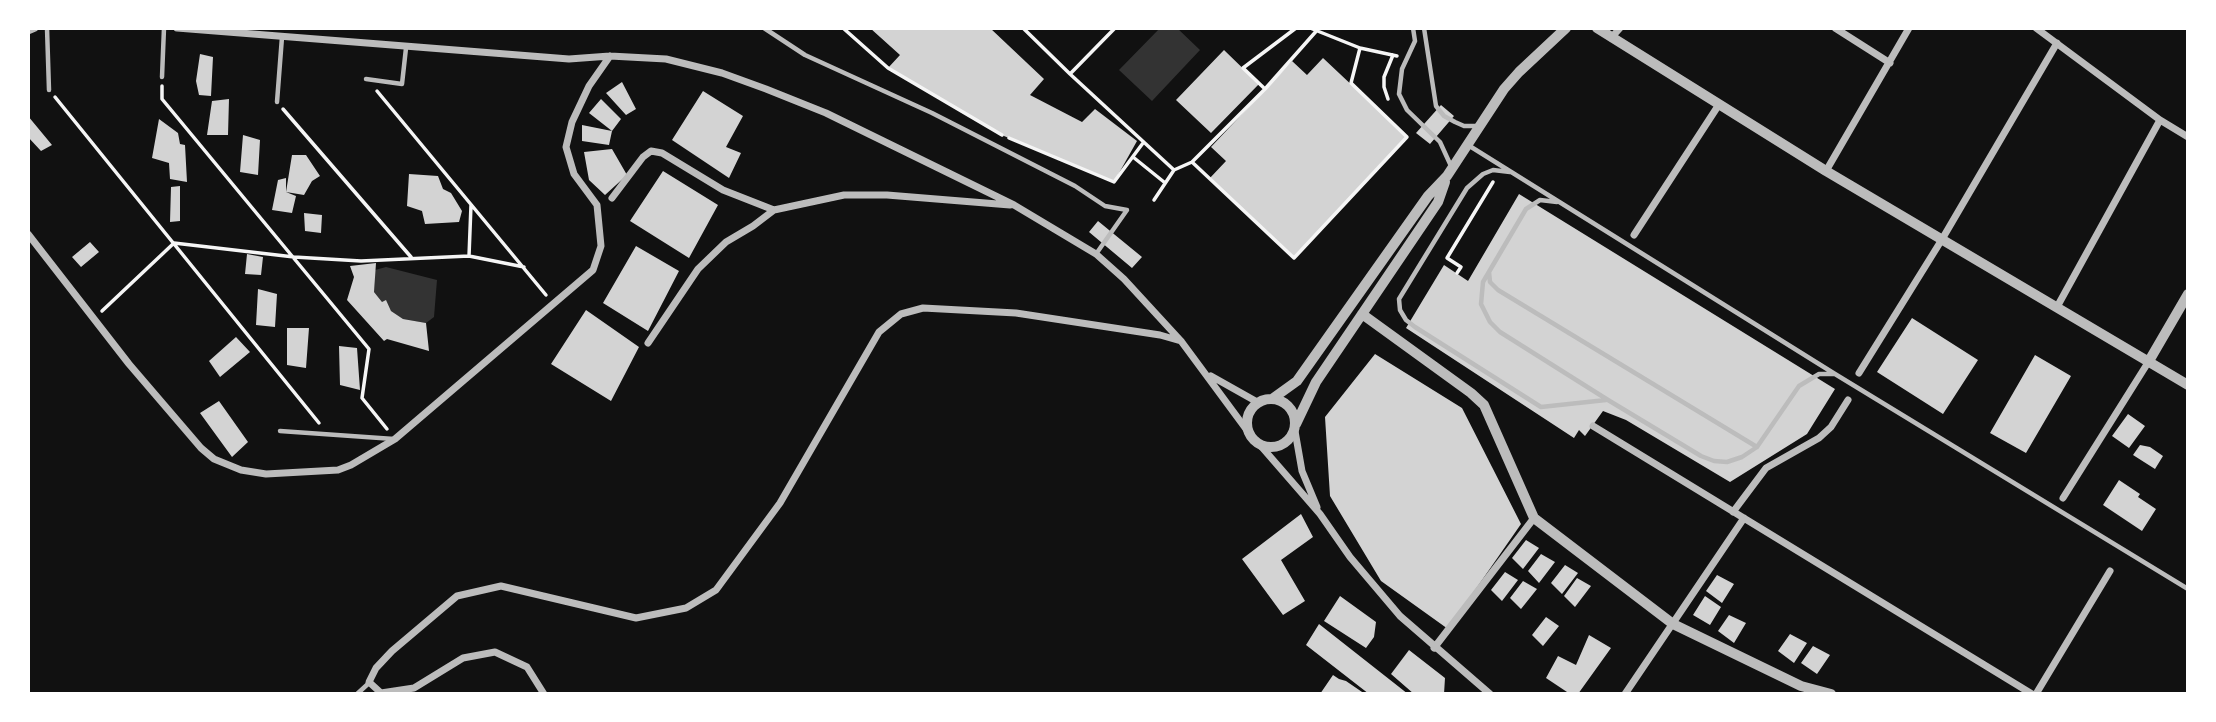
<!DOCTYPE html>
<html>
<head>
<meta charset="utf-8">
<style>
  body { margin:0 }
  #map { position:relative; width:2216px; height:722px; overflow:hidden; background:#111; font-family:Roboto,sans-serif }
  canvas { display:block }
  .frame { position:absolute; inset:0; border:30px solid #fff; pointer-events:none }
</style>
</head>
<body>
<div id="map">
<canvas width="2216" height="722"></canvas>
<div class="frame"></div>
</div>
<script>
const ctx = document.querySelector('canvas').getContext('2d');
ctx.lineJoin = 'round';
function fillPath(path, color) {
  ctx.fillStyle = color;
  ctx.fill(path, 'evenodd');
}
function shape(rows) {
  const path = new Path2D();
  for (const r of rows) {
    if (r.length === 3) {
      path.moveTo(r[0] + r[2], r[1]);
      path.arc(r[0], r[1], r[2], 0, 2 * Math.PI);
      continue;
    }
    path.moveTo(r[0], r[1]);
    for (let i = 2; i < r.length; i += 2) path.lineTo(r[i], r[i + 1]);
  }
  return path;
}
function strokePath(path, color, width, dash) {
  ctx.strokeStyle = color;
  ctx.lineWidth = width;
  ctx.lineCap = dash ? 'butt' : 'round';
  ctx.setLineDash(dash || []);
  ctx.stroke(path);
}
fillPath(shape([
  [1160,28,1177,28,1200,50,1152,101,1119,70],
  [386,267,437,280,434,317,426,323,403,319,391,311,386,301,382,302,374,292,375,270]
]), '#333');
fillPath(shape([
  [870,28,990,28,1044,79,1030,95,1082,122,1095,109,1137,141,1114,182,1004,136,888,68,900,55],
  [1224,50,1259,84,1211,133,1176,100],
  [200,54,213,57,211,96,199,95,196,81],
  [1323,58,1407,137,1294,258,1209,179,1226,161,1211,147,1292,61,1307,75],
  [622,82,636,109,626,115,606,93],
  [703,91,743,116,726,147,741,153,729,178,672,140],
  [229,99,228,135,207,135,212,101],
  [601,99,621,119,612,131,589,113],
  [1441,105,1454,116,1430,144,1416,133],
  [28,116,52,145,41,151,28,137],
  [159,119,178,133,180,144,185,145,187,182,170,179,169,163,152,158],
  [582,125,612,131,609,145,582,141],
  [243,135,260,140,258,175,240,172],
  [612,149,627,175,605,195,589,180,584,152],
  [292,155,306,155,320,176,312,181,304,195,286,192],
  [663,171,718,205,689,258,630,221],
  [409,174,438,176,443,189,451,193,462,211,459,222,425,224,422,211,407,206],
  [286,178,286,192,296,196,292,213,272,210,278,180],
  [180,186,180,221,170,222,171,187],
  [1519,194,1835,389,1807,434,1730,482,1626,420,1603,411,1585,436,1579,430,1574,438,1406,328,1444,265,1468,281],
  [304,213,322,215,321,233,305,231],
  [1098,221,1142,257,1132,268,1089,232],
  [90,242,99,252,81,267,72,257],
  [636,246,679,271,648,331,603,303],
  [247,254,263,257,261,275,245,274],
  [376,263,374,292,382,302,386,300,391,311,403,319,426,323,429,351,387,339,384,341,347,300,354,277,350,266],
  [258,289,277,294,275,327,256,325],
  [586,310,639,347,611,401,551,364],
  [1912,318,1978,360,1943,414,1877,372],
  [287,328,309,328,306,368,287,365],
  [236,337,250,352,220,377,209,361],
  [339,346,357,348,360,390,340,385],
  [1375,354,1462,408,1521,524,1448,629,1381,581,1330,496,1325,417],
  [2035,355,2071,376,2026,453,1990,433],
  [219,401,248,442,232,457,200,413],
  [2128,414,2145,426,2129,448,2112,436],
  [2140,445,2150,447,2163,456,2155,469,2133,455],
  [2119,480,2140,494,2138,497,2156,509,2142,531,2103,505],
  [1301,514,1313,537,1281,560,1305,601,1283,615,1242,559],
  [1526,540,1539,548,1523,569,1512,558],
  [1541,554,1555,562,1539,583,1528,571],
  [1565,565,1578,573,1562,594,1551,583],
  [1505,572,1518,580,1502,601,1491,590],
  [1717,575,1734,584,1722,603,1706,591],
  [1577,578,1591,586,1575,607,1564,596],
  [1523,581,1537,589,1521,609,1510,598],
  [1340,596,1376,622,1374,637,1366,648,1324,621],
  [1705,596,1721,607,1710,625,1693,615],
  [1729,615,1746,623,1734,643,1718,631],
  [1546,617,1559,626,1543,646,1532,635],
  [1319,624,1408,694,1369,694,1306,645],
  [1790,634,1807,643,1794,663,1778,651],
  [1589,635,1611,648,1578,694,1570,694,1546,678,1558,656,1576,665],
  [1813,646,1830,655,1817,674,1801,663],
  [1409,650,1445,678,1444,694,1414,694,1391,674],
  [1333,675,1339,679,1346,681,1365,694,1320,694]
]), '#d3d3d3');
strokePath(shape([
  [843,28,888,68,1002,135],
  [1023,28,1070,74,1115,28],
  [1310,28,1360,48,1397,56],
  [1070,74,1174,170],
  [162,86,162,99,369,349,362,398,387,429],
  [1265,89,1243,68,1296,28],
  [377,91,546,295],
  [55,97,319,423],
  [1388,99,1384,87,1384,77,1393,55],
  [283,109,411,257],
  [1009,138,1114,182,1143,143],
  [1133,157,1164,182],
  [1192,162,1294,258,1407,137,1351,83,1360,48],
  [1154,200,1174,170,1192,162,1265,89,1319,28],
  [469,256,471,205],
  [1457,273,1461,267,1447,258,1493,182],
  [102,311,174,243,294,257,361,261,469,256,524,267]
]), '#f5f5f5', 3.5);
strokePath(shape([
  [47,28,49,90],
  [764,28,805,55,932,113,1075,186,1105,206,1127,210,1096,254],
  [1413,28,1415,41,1402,69,1399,94,1407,110,1440,142,1451,166],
  [1424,28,1436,106,1444,116,1455,122,1464,126,1479,126],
  [162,77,164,28],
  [366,79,402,84,406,48],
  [277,102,282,37],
  [1468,145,1835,374,2188,589],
  [1510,172,1493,170,1483,174,1467,188,1399,299,1400,310,1406,320,1415,327,1541,407,1606,400],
  [1557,202,1540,200,1526,209,1483,282,1481,304,1490,322,1500,332,1608,400,1701,456,1714,461,1727,462,1742,457,1757,447,1799,386,1819,374,1834,374],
  [1489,272,1490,282,1498,290,1757,447],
  [280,431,394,439],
  [357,694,369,683]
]), '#bcbcbc', 4.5);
strokePath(shape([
  [177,28,569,59,610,56,666,59,722,73,766,89,826,113,1014,205,1096,254,1124,279,1181,341,1249,433],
  [1835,28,1890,63],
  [2036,28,2160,120,2188,137],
  [28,31,35,28],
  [1611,38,1620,28],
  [1826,171,1909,28],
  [612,198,643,157,651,151,662,153,723,190,774,210],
  [28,234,129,364,201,448,214,459,241,470,266,474,338,470,351,465,395,439,593,270,601,246,597,205,574,174,566,147,572,122,589,86,610,56],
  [1634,235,1718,106],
  [2057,307,2160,120],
  [648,343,698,269,726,242,753,226,774,210,844,195,887,195,1010,205],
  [1859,373,1941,241,2057,43],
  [1211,376,1259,403],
  [1593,426,2032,694],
  [1295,431,1302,471,1317,507],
  [1260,445,1320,514,1350,557,1400,616,1490,694],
  [2063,498,2149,361],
  [1733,512,1766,468,1819,438,1831,427,1848,400],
  [1434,648,1534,518],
  [544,694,527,667,495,652,463,658,414,688,381,693,369,682,376,668,392,651,457,596,501,586,636,618,686,608,716,590,780,503,879,332,901,314,923,308,1016,313,1160,335,1181,341],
  [1625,694,1744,518],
  [2036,694,2110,571]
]), '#bcbcbc', 7);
strokePath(shape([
  [1597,28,1826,171,2188,385],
  [1362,314,1471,393,1484,405,1534,518,1673,624,1801,686,1831,694],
  [2149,361,2188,294],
  [1271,423,24],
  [1272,399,1297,381,1428,196,1447,176,1504,89,1519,72,1566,28],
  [1296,424,1316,382,1438,202,1445,182]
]), '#bcbcbc', 10);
</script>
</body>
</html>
